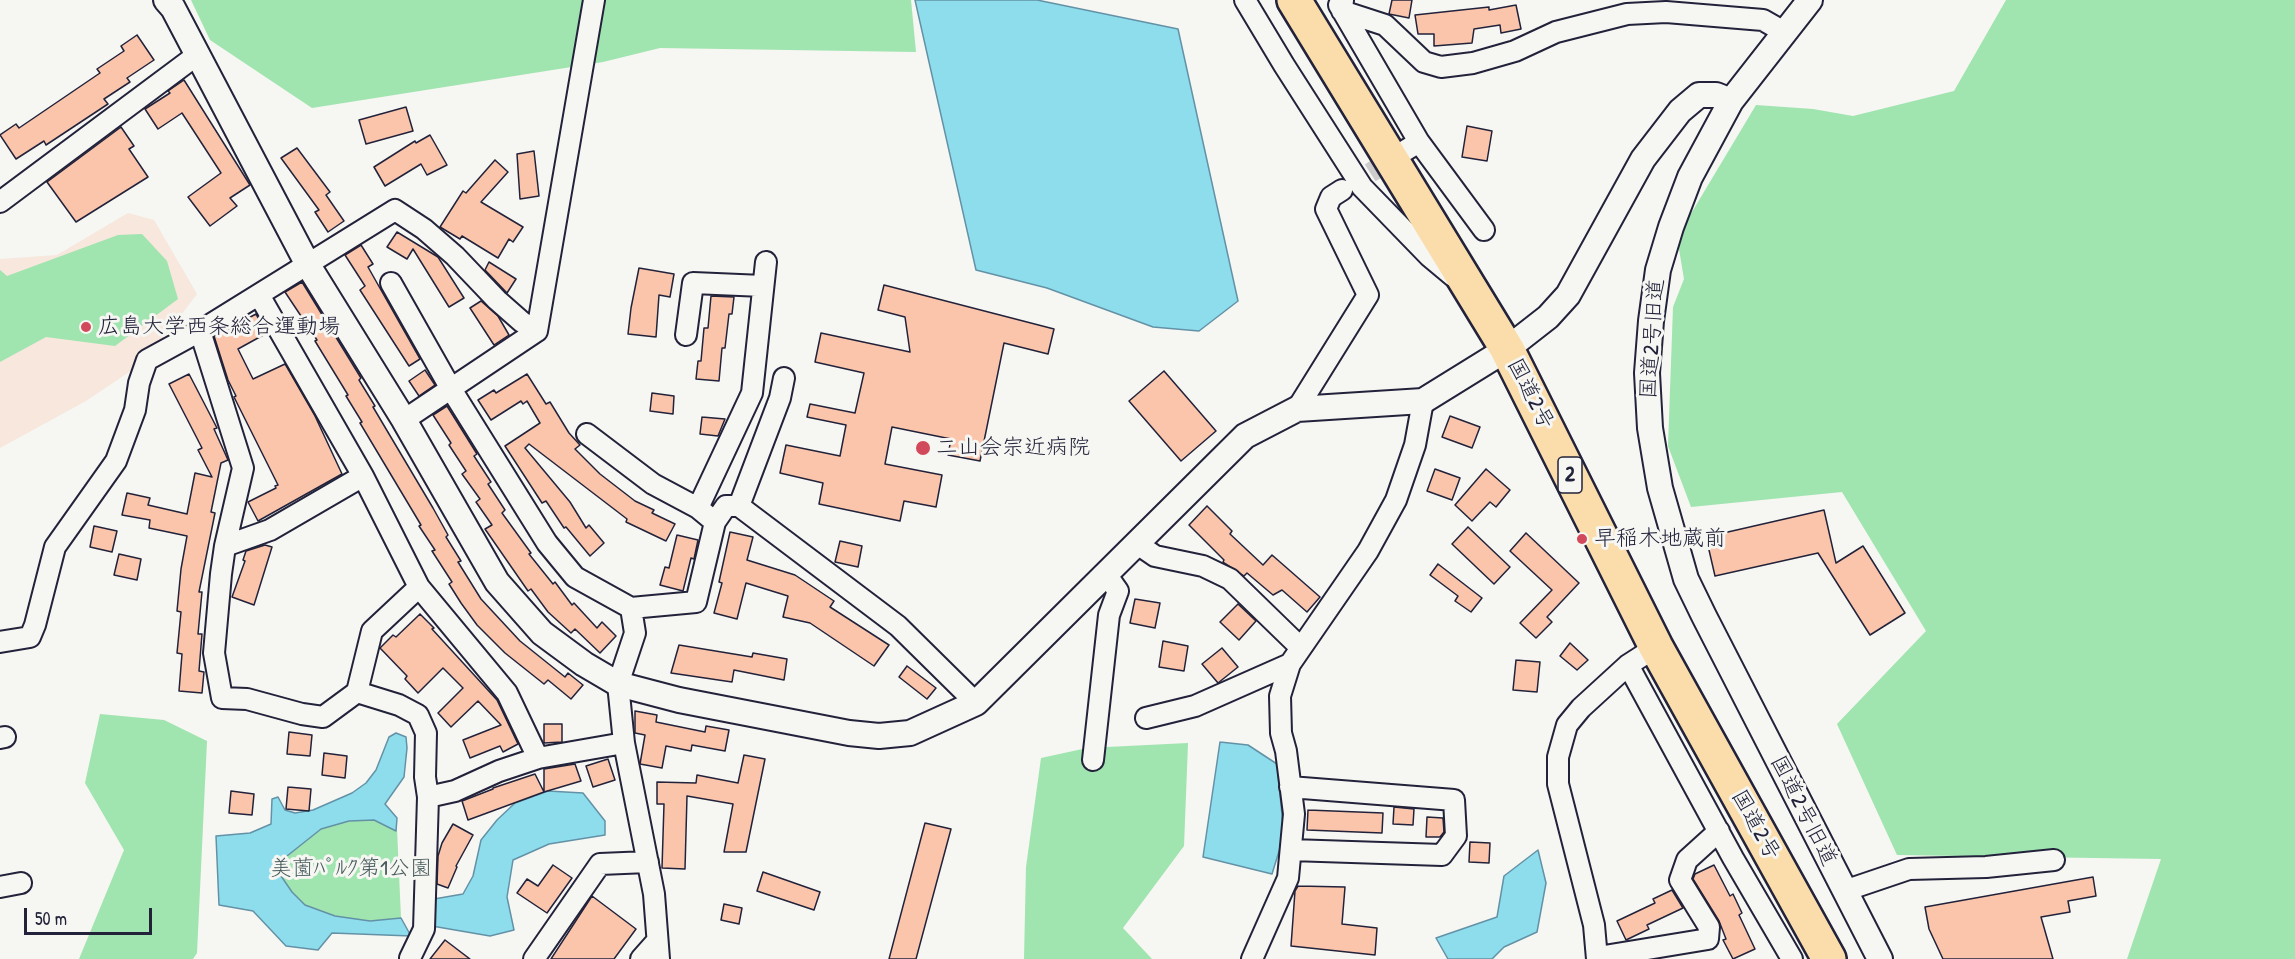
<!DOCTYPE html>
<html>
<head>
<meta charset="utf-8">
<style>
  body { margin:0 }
  #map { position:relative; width:2295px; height:959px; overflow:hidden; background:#f6f6f2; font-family:"Patrick Hand",sans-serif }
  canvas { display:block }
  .scale { position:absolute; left:24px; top:908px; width:128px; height:27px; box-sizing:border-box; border:3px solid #22223b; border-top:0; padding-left:8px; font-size:18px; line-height:21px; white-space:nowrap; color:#22223b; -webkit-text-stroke:4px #f6f6f2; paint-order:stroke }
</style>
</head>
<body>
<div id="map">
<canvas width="2295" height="959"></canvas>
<div class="scale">50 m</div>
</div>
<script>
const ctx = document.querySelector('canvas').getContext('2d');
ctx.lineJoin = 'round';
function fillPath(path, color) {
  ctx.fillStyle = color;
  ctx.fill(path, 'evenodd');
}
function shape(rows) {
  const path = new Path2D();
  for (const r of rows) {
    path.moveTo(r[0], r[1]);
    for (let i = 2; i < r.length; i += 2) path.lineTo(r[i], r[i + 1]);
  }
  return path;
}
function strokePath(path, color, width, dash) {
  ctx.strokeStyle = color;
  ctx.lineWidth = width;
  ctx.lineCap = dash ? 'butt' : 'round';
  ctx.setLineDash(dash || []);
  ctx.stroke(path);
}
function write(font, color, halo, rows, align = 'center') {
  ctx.font = font + ' "Patrick Hand","Klee One",sans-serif';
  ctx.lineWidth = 6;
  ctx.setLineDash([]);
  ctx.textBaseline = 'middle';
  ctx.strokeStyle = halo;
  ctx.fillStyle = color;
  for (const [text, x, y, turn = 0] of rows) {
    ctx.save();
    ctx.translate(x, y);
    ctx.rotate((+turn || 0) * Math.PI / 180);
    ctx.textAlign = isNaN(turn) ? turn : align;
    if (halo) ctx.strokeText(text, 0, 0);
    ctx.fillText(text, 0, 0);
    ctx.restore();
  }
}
fillPath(shape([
  [128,213,154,220,197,294,147,360,86,401,0,448,0,259,57,255]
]), '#f7e7dd');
fillPath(shape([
  [191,0,911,0,916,52,660,48,603,62,312,108,210,40],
  [2006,0,2295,0,2295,959,2127,959,2161,859,1897,855,1837,724,1926,631,1842,492,1691,507,1668,446,1673,307,1684,279,1677,237,1756,105,1813,109,1853,116,1954,91],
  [142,234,167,261,178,299,115,346,46,337,0,362,0,270,7,276,118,235],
  [100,714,164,720,207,741,197,953,193,959,79,959,124,850,85,783],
  [1188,743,1184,846,1123,928,1152,959,1024,959,1026,867,1041,758,1087,748],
  [374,819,397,829,401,918,370,921,335,916,305,905,292,892,279,873,282,860,321,829,349,821]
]), '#a0e4af');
const water = shape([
  [915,0,1037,0,1178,29,1238,301,1199,331,1153,327,1047,288,976,270,915,0],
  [396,733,406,737,407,748,404,777,385,804,397,818,396,831,374,820,349,821,321,829,282,860,279,873,292,892,305,905,335,916,370,921,401,918,411,936,332,933,318,950,286,946,253,911,219,905,216,836,250,833,271,824,272,799,278,797,285,810,295,813,313,810,352,793,366,783,376,770,389,737,396,733],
  [1220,742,1248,745,1277,764,1284,835,1272,874,1203,857,1220,742],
  [548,791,583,793,605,821,605,835,549,844,513,860,507,897,514,930,490,936,426,925,434,899,463,894,473,876,481,840,497,820,515,803,548,791],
  [1538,850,1546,883,1537,932,1504,947,1492,959,1448,959,1436,938,1497,917,1504,876,1538,850]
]);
fillPath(water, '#8edded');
strokePath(water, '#6392a6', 1.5);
const building = shape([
  [1392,0,1412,0,1409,18,1389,14,1392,0],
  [1516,5,1521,29,1501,33,1500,25,1474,29,1472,43,1434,46,1434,34,1418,34,1415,15,1489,7,1489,10,1516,5],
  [137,35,154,60,127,78,130,82,104,99,108,104,46,145,44,141,16,159,0,135,16,124,19,128,100,73,97,69,124,51,121,46,137,35],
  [184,80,250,185,230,198,237,206,210,226,188,197,221,173,182,113,158,129,145,109,170,93,168,91,184,80],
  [406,107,413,131,366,144,359,120,406,107],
  [1467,126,1492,131,1487,161,1462,157,1467,126],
  [121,127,134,146,129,149,148,177,76,222,47,182,121,127],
  [430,135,447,165,427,175,421,164,385,186,374,167,415,141,416,143,430,135],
  [297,148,330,192,326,195,344,221,328,232,315,212,319,210,281,158,297,148],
  [534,151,539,196,520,199,517,154,534,151],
  [495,160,508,172,481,202,523,227,513,242,509,239,498,258,462,236,460,239,440,227,463,191,466,193,495,160],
  [397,232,438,257,464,298,449,307,413,249,407,259,387,247,397,232],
  [361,245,373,264,368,267,420,359,409,366,360,290,365,286,345,255,361,245],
  [489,262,516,279,507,293,485,270,489,262],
  [639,268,674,274,670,297,659,295,656,337,628,334,631,308,639,268],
  [302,282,361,378,359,380,375,406,373,407,433,508,448,535,446,537,461,561,458,562,481,599,520,641,565,677,568,673,583,685,571,699,548,680,544,684,505,653,477,625,461,603,449,584,452,582,432,551,435,550,419,526,421,525,360,423,362,422,346,396,348,395,315,341,317,340,285,292,302,282],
  [884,285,1054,329,1048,354,1004,343,980,461,948,455,951,439,892,427,885,464,942,475,936,507,904,501,900,521,819,504,823,483,780,473,786,445,840,456,846,425,807,417,810,404,855,413,864,373,815,362,821,333,910,352,905,317,878,310,884,285],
  [711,296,734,297,732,314,729,314,725,348,722,348,719,381,696,379,698,361,701,361,704,328,708,328,711,296],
  [481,301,498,316,509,335,494,345,470,308,481,301],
  [256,314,267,333,238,349,253,379,285,364,315,416,342,474,258,521,248,502,276,488,275,486,278,485,234,397,236,396,228,380,214,336,256,314],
  [425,370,435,385,419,396,409,381,425,370],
  [1164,371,1216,431,1181,461,1129,401,1164,371],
  [189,374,217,428,214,429,228,460,221,463,211,512,215,513,199,592,202,592,198,634,202,634,199,671,204,672,202,693,179,691,182,654,177,653,181,612,177,611,181,569,187,536,149,528,150,520,122,515,127,493,150,498,148,505,187,514,195,473,212,477,198,450,202,448,169,384,189,374],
  [527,374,546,404,550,402,569,433,580,445,575,449,600,474,635,501,654,510,652,513,675,524,666,541,626,522,627,519,529,444,525,448,570,502,586,528,589,525,604,543,590,556,566,527,564,528,546,501,542,503,505,446,540,423,527,401,523,404,521,401,491,420,478,400,494,390,496,393,527,374],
  [652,393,674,396,673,414,650,411,652,393],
  [447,406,477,454,474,456,491,482,488,484,505,510,502,513,531,553,529,554,553,584,555,582,572,605,574,603,597,628,602,622,616,636,600,653,575,629,571,633,548,612,531,589,528,591,485,529,492,525,476,502,480,499,462,474,466,471,449,445,451,443,433,415,447,406],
  [1450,416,1480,427,1472,448,1442,437,1450,416],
  [702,417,725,419,718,436,700,434,702,417],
  [1435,469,1460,478,1452,500,1427,491,1435,469],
  [1486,469,1510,490,1496,507,1490,502,1472,521,1455,505,1486,469],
  [1207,506,1232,531,1230,534,1263,565,1272,555,1320,597,1307,612,1282,590,1273,595,1247,573,1244,576,1223,562,1224,560,1189,525,1207,506],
  [1824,510,1836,563,1863,546,1905,613,1870,635,1818,553,1715,576,1706,537,1824,510],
  [94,526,117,531,112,552,90,547,94,526],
  [1468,527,1510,567,1494,584,1452,544,1468,527],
  [730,532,753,537,747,560,795,575,834,601,830,607,889,645,874,666,810,623,783,617,788,596,746,583,737,619,714,613,722,583,719,582,730,532],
  [1526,533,1579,583,1547,617,1552,622,1536,638,1520,623,1552,590,1510,551,1526,533],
  [677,535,698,540,694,559,691,558,683,591,660,585,665,567,669,568,677,535],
  [840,541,862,546,858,567,835,562,840,541],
  [265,545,272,547,254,605,232,597,245,561,243,560,246,551,265,545],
  [119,554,141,559,137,580,114,575,119,554],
  [1438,564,1482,598,1471,612,1455,601,1458,596,1430,575,1438,564],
  [1135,599,1160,603,1155,628,1130,623,1135,599],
  [1238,604,1256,621,1239,640,1220,622,1238,604],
  [420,614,434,628,432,629,497,700,518,744,503,752,500,746,470,758,463,740,501,725,478,701,451,727,438,713,463,688,443,668,418,693,405,679,407,676,380,648,393,635,396,637,420,614],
  [1163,641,1188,646,1184,671,1159,667,1163,641],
  [1570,643,1588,660,1577,670,1560,656,1570,643],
  [679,645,752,657,753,653,787,659,784,680,734,670,732,682,671,673,679,645],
  [1222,648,1238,667,1218,683,1202,664,1222,648],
  [1516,660,1540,662,1537,692,1513,690,1516,660],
  [907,666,936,688,927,699,899,677,907,666],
  [635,711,657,715,656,722,705,732,706,726,729,730,725,751,692,745,691,751,666,746,662,768,640,764,645,735,635,733,635,711],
  [544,724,562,724,562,742,544,743,544,724],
  [289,732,312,735,310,756,287,754,289,732],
  [324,753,347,756,345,778,322,775,324,753],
  [744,755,765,759,746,852,724,852,733,804,687,796,685,869,662,868,664,804,657,804,657,782,696,783,697,775,738,783,744,755],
  [608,759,615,780,593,787,586,766,608,759],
  [575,764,581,781,544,792,544,769,575,764],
  [535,774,544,792,468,820,462,801,493,789,493,788,535,774],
  [288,787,311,789,309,811,286,809,288,787],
  [231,791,254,794,252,815,229,813,231,791],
  [1394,807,1414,809,1413,825,1393,824,1394,807],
  [1308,810,1383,813,1382,833,1307,830,1308,810],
  [1427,817,1443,818,1444,832,1440,837,1426,837,1427,817],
  [925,823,951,829,916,959,889,959,925,823],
  [453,824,473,835,456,866,457,867,448,888,437,884,438,856,442,843,453,824],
  [1470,842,1490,843,1489,863,1469,862,1470,842],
  [553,865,572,878,547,913,517,893,527,879,538,886,553,865],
  [1714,865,1730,896,1733,894,1742,913,1739,915,1755,949,1733,959,1723,940,1726,939,1719,921,1693,879,1695,874,1714,865],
  [763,872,820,892,814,910,757,891,763,872],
  [2093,877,2096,896,2068,901,2070,912,2041,917,2053,959,1943,959,1929,929,1925,907,2093,877],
  [1298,886,1345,887,1342,924,1377,928,1375,955,1291,946,1295,891,1298,886],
  [1672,890,1683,908,1647,925,1649,929,1626,940,1617,921,1655,903,1653,899,1672,890],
  [592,896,636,929,614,959,551,959,592,896],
  [724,904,742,908,739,924,721,920,724,904],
  [445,940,470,959,430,959,445,940]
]);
fillPath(building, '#fac5ab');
strokePath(building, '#22223b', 1.5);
strokePath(shape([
  [1345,189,1398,155]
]), '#cccccd', 20, [20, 10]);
const minor = shape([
  [1245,0,1284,65,1362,187,1429,256,1453,276],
  [1343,0,1342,11,1385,25,1424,62,1441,67,1473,63,1515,51,1556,32,1627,14,1666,12,1763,20,1784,32],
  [1339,5,1419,142,1406,150],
  [1419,142,1484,230],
  [0,202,197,55],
  [391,283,451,389,547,543,575,577,631,608,696,602,715,522],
  [259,295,363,476,419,587,507,693,538,758],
  [200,331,243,468,225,546,221,574,214,653,222,698,247,699,302,714,323,717,357,692,399,705,418,715,426,733,425,777,428,797,455,791,499,771,538,758,624,743],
  [537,331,594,0],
  [686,335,693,283,763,286],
  [1297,409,1368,295,1326,209,1331,197,1342,190],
  [404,420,537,331],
  [587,434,653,484,698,508,715,522,726,506,739,506,898,626,976,703],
  [739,506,780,398,784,378],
  [698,508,752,393,766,262],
  [1136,543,1155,556,1203,566,1230,579,1301,648],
  [225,546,270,530,363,476],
  [631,608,635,633,618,684,624,743,654,894,659,959],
  [0,642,30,637,35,625,55,547,116,461,135,410,139,383,147,360,200,331,395,210,424,229,455,256,497,300,522,322,537,331],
  [1628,665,1733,858,1792,959],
  [357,692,372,631,419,587],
  [1146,718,1195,706,1290,664],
  [0,738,5,737],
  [1093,760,1109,615,1118,591,1106,574],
  [1290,787,1454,800,1456,836,1442,855,1291,850],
  [0,887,21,883],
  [1844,891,1909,869,1986,867,2054,860],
  [1598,957,1708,939,1709,927,1680,880,1687,860,1719,831],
  [410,958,424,929,428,797],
  [534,959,600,864,648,862],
  [641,959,657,941],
  [1252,959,1288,878,1294,814,1286,751,1281,733,1280,696,1290,664,1368,551,1396,500,1415,445,1423,401],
  [1597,959,1594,925,1558,784,1558,757,1567,725,1581,708,1628,665,1656,647]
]);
const tertiary = shape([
  [166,0,173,8,308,265,404,420,497,582,542,633,584,664,618,684,679,700,849,733,879,736,910,733,976,703,1245,436,1297,409,1423,401,1507,349,1548,317,1568,295,1643,159,1680,111,1699,95,1716,95,1731,101],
  [1810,0,1731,101,1690,177,1671,227,1658,270,1651,321,1647,373,1650,428,1660,488,1686,579,1704,616,1880,959]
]);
const trunk = shape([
  [1294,0,1507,349,1656,647,1829,959]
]);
strokePath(minor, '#22223b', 24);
strokePath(tertiary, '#22223b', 28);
strokePath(trunk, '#22223b', 38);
strokePath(minor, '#f6f6f2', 20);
strokePath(tertiary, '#f6f6f2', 24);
strokePath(trunk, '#faddab', 33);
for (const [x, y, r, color] of [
  [86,327,6,"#d1495b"],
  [923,448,8,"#d1495b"],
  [1582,539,6,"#d1495b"]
]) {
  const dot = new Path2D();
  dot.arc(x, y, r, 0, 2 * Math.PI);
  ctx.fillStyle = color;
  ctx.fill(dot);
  strokePath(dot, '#f6f6f2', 2);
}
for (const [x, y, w] of [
  [1570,475,24]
]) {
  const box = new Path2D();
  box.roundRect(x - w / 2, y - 18, w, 36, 4.5);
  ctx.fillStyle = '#f6f6f2';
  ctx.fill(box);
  strokePath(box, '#22223b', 1.5);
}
write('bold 21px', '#22223b', null, [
  ["2",1570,475]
]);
write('22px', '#22223b', '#f6f6f2', [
  ["広島大学西条総合運動場",98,327],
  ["二山会宗近病院",936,448],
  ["早稲木地蔵前",1594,539]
], 'left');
write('22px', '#22223b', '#f6f6f2', [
  ["国道2号旧道",1653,339,-86],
  ["国道2号",1530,394,63],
  ["国道2号旧道",1803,811,63],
  ["国道2号",1755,825,61]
]);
write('22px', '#485c5e', '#f6f6f2', [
  ["美薗ﾊﾟﾙｸ第1公園",351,869]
]);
</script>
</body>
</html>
